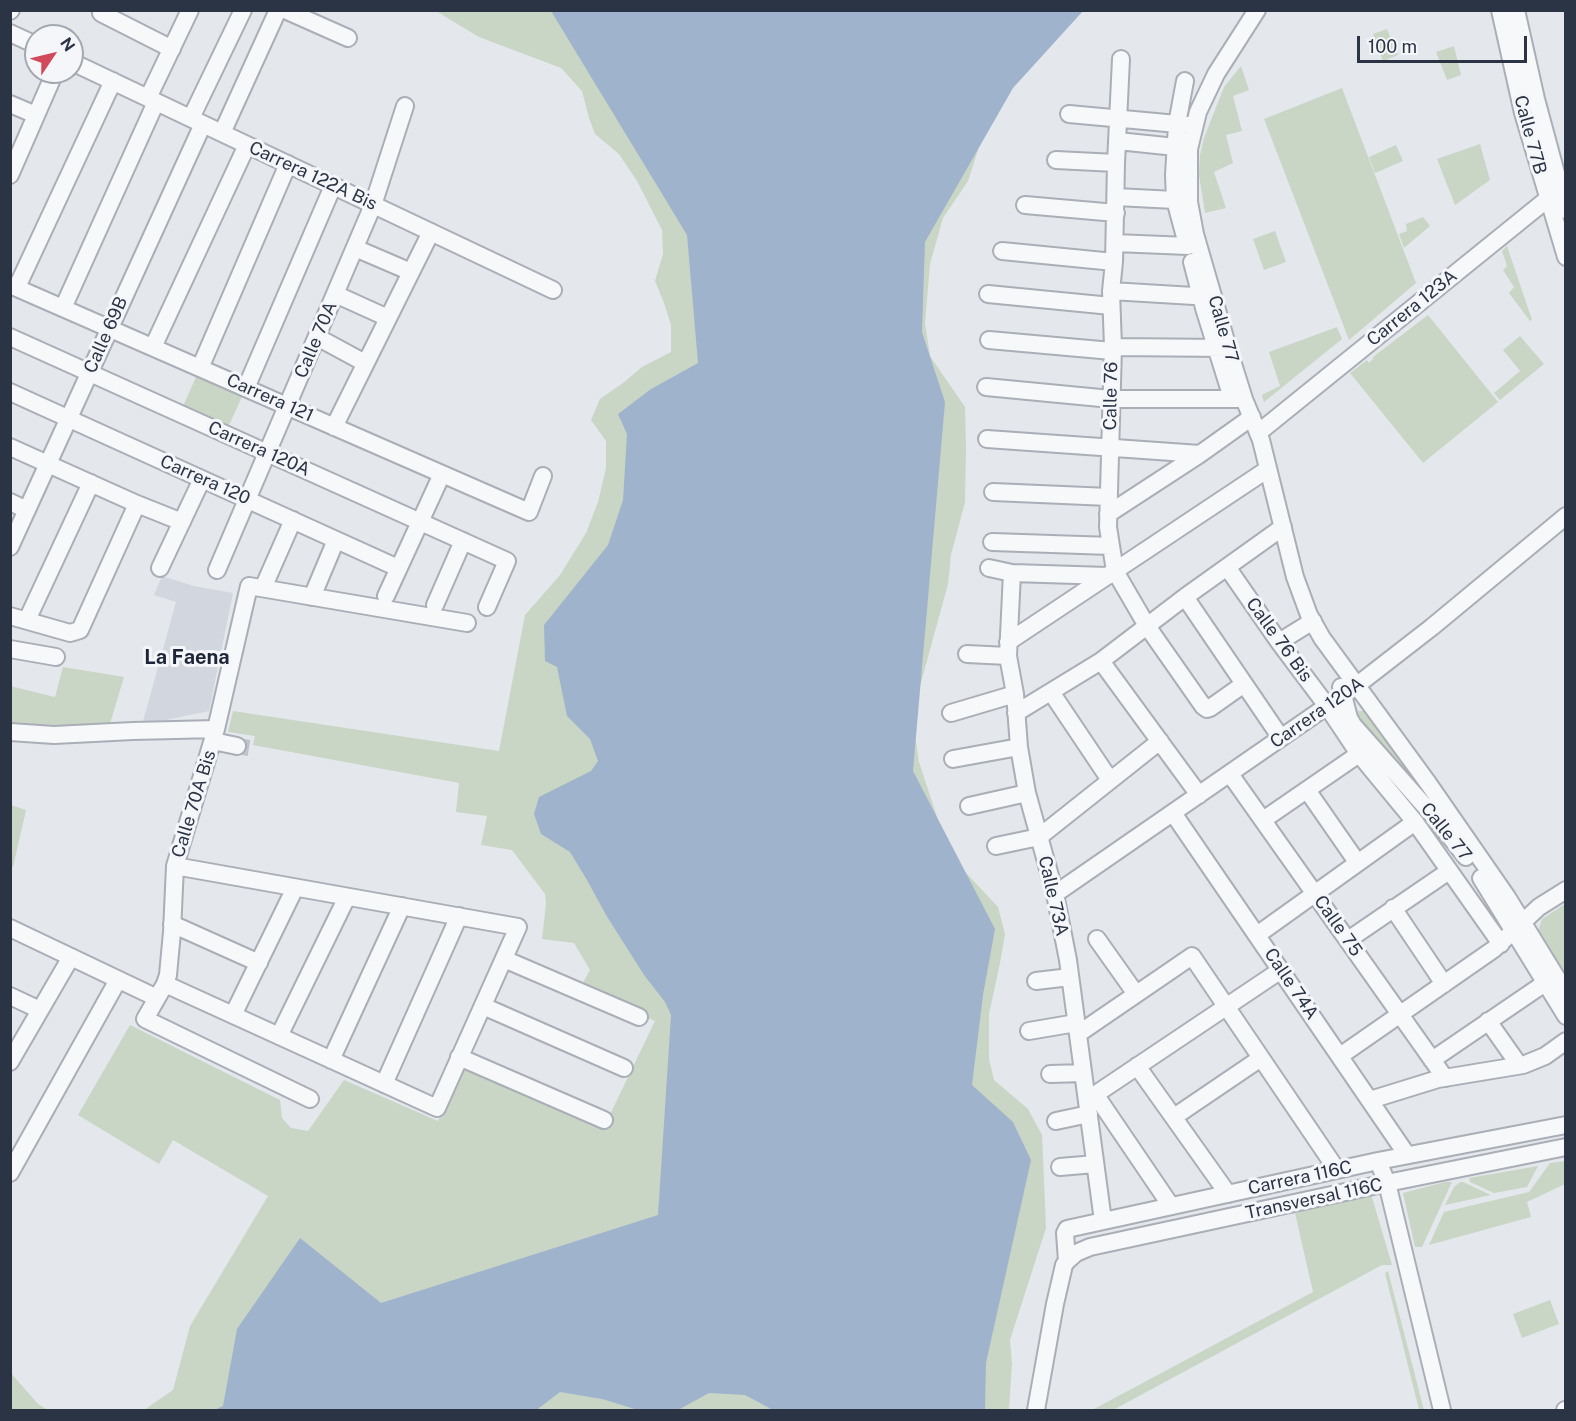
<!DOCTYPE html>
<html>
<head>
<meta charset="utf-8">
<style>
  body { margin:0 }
  #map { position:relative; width:1576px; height:1421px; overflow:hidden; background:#e4e7ec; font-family:"Public Sans",sans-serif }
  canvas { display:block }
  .frame { position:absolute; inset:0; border:12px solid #2b3445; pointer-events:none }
  .north { position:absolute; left:24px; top:24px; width:60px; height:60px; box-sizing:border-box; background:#f4f6f9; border:2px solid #a4a8b1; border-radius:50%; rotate:55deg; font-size:16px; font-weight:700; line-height:24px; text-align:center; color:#2b3445 }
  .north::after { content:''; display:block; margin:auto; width:21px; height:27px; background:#d1495b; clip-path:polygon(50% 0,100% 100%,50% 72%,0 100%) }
  .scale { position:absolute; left:1357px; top:36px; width:170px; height:27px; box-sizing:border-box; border:3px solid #2b3445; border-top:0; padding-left:8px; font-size:18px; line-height:21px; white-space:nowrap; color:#2b3445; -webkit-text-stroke:4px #f4f6f9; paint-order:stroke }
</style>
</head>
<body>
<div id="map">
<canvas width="1576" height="1421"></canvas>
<div class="frame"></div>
<div class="north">N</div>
<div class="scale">100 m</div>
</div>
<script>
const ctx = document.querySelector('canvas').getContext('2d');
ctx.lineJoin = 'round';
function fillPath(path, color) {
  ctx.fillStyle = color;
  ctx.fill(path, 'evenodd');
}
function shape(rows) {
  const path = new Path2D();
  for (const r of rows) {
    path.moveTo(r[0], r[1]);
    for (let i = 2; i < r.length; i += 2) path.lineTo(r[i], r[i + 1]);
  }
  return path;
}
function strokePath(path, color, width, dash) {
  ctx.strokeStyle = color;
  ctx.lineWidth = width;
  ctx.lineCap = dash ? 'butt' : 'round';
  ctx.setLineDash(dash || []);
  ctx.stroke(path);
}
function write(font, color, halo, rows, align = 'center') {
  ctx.font = font + ' "Public Sans",sans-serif';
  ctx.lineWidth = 6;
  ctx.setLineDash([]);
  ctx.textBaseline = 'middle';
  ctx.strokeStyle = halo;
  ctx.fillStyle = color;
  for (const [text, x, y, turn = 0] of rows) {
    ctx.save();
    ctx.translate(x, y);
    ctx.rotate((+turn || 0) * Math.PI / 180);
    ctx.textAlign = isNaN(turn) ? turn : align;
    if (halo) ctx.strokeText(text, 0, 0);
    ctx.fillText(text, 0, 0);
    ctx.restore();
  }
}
fillPath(shape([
  [162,576,194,586,233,593,209,711,142,725,176,602,154,595]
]), '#d2d6de');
fillPath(shape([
  [436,11,1023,11,968,181,943,218,930,264,925,323,930,356,965,407,966,449,965,502,951,555,948,584,919,690,913,722,919,762,938,820,955,861,998,907,1005,934,1000,963,989,1014,989,1059,994,1080,1028,1109,1042,1135,1046,1228,1010,1340,1012,1363,1009,1410,144,1410,173,1390,190,1326,268,1196,173,1140,159,1164,78,1115,130,1025,280,1100,282,1118,291,1128,308,1131,344,1080,438,1121,463,1066,604,1127,655,1021,581,986,590,970,574,943,542,939,546,904,545,894,512,850,481,845,487,816,456,812,459,783,253,745,255,736,228,732,233,711,499,751,525,615,560,575,586,533,598,502,606,468,606,441,591,420,600,399,623,383,642,367,671,352,671,325,664,303,655,281,663,254,662,230,637,181,619,154,595,134,589,118,582,91,561,68,479,37],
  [1387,29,1398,55,1383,61,1373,34],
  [1454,46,1461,75,1447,80,1436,52],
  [1241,66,1249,90,1233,96,1242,131,1226,135,1233,163,1214,172,1226,208,1205,213,1199,175,1200,155,1204,138,1224,87],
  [1342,88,1416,283,1349,340,1264,119],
  [1480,144,1490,180,1455,205,1437,159],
  [1396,145,1403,161,1375,173,1369,157],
  [1423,217,1430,226,1404,248,1399,234,1407,231,1406,224],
  [1275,231,1286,262,1264,270,1253,239],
  [1507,246,1532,320,1530,321,1509,293,1514,287,1503,270,1507,266,1502,251],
  [1428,315,1498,402,1423,463,1350,373,1367,360,1369,363,1373,359,1373,357],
  [1337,327,1342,339,1264,402,1262,395,1280,386,1269,352],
  [1520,336,1544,364,1500,400,1494,393,1520,371,1503,350],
  [200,368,246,388,225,434,180,413],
  [63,667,124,677,109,727,11,726,10,686,55,697],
  [1358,711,1365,711,1370,714,1458,837,1355,714],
  [11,805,26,810,13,867,10,866],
  [1565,904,1565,972,1538,931,1542,919],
  [1565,1161,1565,1184,1527,1202,1531,1217,1429,1245,1444,1212,1529,1192,1550,1163],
  [1538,1166,1527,1187,1494,1193,1470,1182,1469,1178],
  [1445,1182,1452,1182,1422,1247,1415,1247,1403,1193],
  [1460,1182,1463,1182,1491,1195,1445,1205,1454,1187],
  [1371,1194,1392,1265,1382,1265,1113,1410,1092,1410,1313,1292,1295,1213],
  [1388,1271,1424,1410,1419,1410,1385,1273],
  [1550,1300,1559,1324,1522,1338,1513,1314],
  [10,1372,38,1404,48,1410,11,1410]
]), '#c9d6c5');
fillPath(shape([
  [551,11,1083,11,1013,88,925,242,922,332,945,402,913,771,995,929,983,995,972,1085,1013,1122,1031,1160,986,1363,985,1410,773,1410,745,1395,709,1393,678,1410,638,1410,602,1399,560,1392,539,1408,538,1410,214,1410,223,1406,237,1329,300,1238,381,1303,658,1215,671,1015,665,1002,644,975,606,915,587,880,570,852,541,834,534,814,539,797,591,771,598,761,590,739,567,716,557,667,545,661,544,625,608,545,623,500,627,434,618,414,651,389,698,363,687,235]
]), '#9fb4cc');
strokePath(shape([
  [237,746,249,748]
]), '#bfc3cb', 16, [16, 8]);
const minor = shape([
  [285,10,348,38],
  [1257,10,1216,74,1198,112,1189,149,1189,202,1195,234,1228,348,1244,399,1261,440,1295,577,1309,615,1322,638,1428,783,1507,897,1566,993],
  [1500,10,1523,113,1566,257],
  [1516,10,1536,99,1566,210],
  [10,11,11,10],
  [101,13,172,49],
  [10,33,36,45],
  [1121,59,1116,163,1114,262,1111,291,1113,347,1108,527,1115,571,1147,626,1203,706,1207,709,1210,708,1244,684],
  [72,62,553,290],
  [1185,81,1177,124,1174,175,1175,200,1185,237],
  [148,98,190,10],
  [10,104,36,115],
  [1069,114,1188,125],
  [191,118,243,10],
  [222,133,278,10],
  [1118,141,1185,148],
  [1056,160,1116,163],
  [10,175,55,72],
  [1116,197,1175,200],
  [1025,205,1116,213],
  [1115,243,1188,246],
  [355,248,411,272],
  [1002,251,1114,262],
  [1192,262,1204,308,1232,398],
  [10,285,529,512,543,476],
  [17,287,113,81],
  [1111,291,1210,297],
  [335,294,388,318],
  [988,294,1111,306],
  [63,308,156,102],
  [10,337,507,561,487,607],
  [317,337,365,363],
  [989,340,1112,351],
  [153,347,247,145],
  [1113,347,1227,348],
  [200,368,288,164],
  [986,387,1111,399,1242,399],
  [246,388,333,186],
  [10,392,398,568],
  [334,427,431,232],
  [1258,433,1566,184],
  [987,439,1200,454],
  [10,447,137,504,182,522],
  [993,492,1109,497],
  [10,502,27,510],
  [1108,514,1200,454,1252,417],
  [992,542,1111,546],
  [10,547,203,124],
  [1227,567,1279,642,1327,706,1359,754,1415,822,1501,944],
  [160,568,202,479],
  [989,568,1012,573,1108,576],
  [217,570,373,205,405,106],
  [1012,573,1008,656,1015,694,1019,747,1027,793,1055,894,1068,960,1103,1221],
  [263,588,293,520],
  [386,596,442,474],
  [312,597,336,540],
  [1185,597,1281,738],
  [435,605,463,541],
  [10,616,70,633,80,630,137,504],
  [27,620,91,483],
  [1008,642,1268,469],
  [1279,642,1313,621],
  [10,649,56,657],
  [967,654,1008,656],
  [1101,661,1199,795],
  [1341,687,1349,718,1353,725,1438,821,1466,857],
  [1051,692,1110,780],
  [951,713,1015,694],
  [1016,713,1101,661,1185,597,1283,527],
  [10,732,54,735,133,731,216,729],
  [213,741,237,746],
  [953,759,1019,747],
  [1230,774,1445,1078],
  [1307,790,1357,862],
  [969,806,1027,793],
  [1173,813,1407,1155],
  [1263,820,1359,754],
  [996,846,1039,837,1160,741],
  [1481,878,1566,1016],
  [1055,894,1356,686,1432,627,1566,516],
  [1393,908,1444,984],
  [172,924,259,963],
  [10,928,157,998],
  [1257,935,1415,822],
  [1097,939,1136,994],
  [1348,940,1449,871],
  [504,959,639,1017],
  [1036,981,1070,977],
  [165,984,437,1108,518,927,175,866],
  [10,996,40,1010],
  [483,1006,624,1068],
  [233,1015,295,888],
  [1488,1021,1519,1065],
  [1029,1031,1076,1023],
  [1078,1034,1192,956,1337,1170],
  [279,1036,347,897],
  [1340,1056,1494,949,1539,907,1566,890],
  [459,1057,604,1120],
  [331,1060,402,906],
  [1432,1060,1545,983],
  [10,1062,71,957],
  [1137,1066,1228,1194],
  [1050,1074,1083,1073],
  [384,1084,459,916],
  [1095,1094,1171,1206],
  [310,1099,145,1019,165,984,168,975,172,932,175,866,216,729,249,586,467,623],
  [1087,1100,1281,970],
  [1370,1100,1438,1079,1523,1065,1545,1056,1566,1041],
  [1174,1117,1261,1058],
  [1056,1121,1089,1114],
  [1378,1161,1387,1183,1442,1410],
  [1060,1167,1095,1164],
  [10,1173,118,980],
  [1067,1261,1065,1233,1067,1229,1378,1161,1566,1125],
  [1036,1410,1055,1304,1064,1265,1067,1261,1076,1253,1090,1247,1387,1183,1566,1147],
  [1565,1410,1566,1410]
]);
strokePath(minor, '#a9aeb7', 20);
strokePath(minor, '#f7f8fa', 16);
write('18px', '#2b3445', '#f4f6f9', [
  ["Calle 77B",1530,135,75],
  ["Carrera 122A Bis",313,176,25],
  ["Carrera 123A",1412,308,-39],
  ["Calle 77",1223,329,74],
  ["Calle 69B",106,335,-66],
  ["Calle 70A",316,340,-67],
  ["Calle 76",1111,396,-89],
  ["Carrera 121",270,398,24],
  ["Carrera 120A",259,449,24],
  ["Carrera 120",205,480,24],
  ["Calle 76 Bis",1279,640,54],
  ["Carrera 120A",1317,713,-35],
  ["Calle 70A Bis",194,804,-73],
  ["Calle 77",1446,832,51],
  ["Calle 73A",1053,896,77],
  ["Calle 75",1338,926,55],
  ["Calle 74A",1291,984,56],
  ["Carrera 116C",1300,1178,-12],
  ["Transversal 116C",1314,1199,-12]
]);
write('bold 20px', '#1d2536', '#f4f6f9', [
  ["La Faena",187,658]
]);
</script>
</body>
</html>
